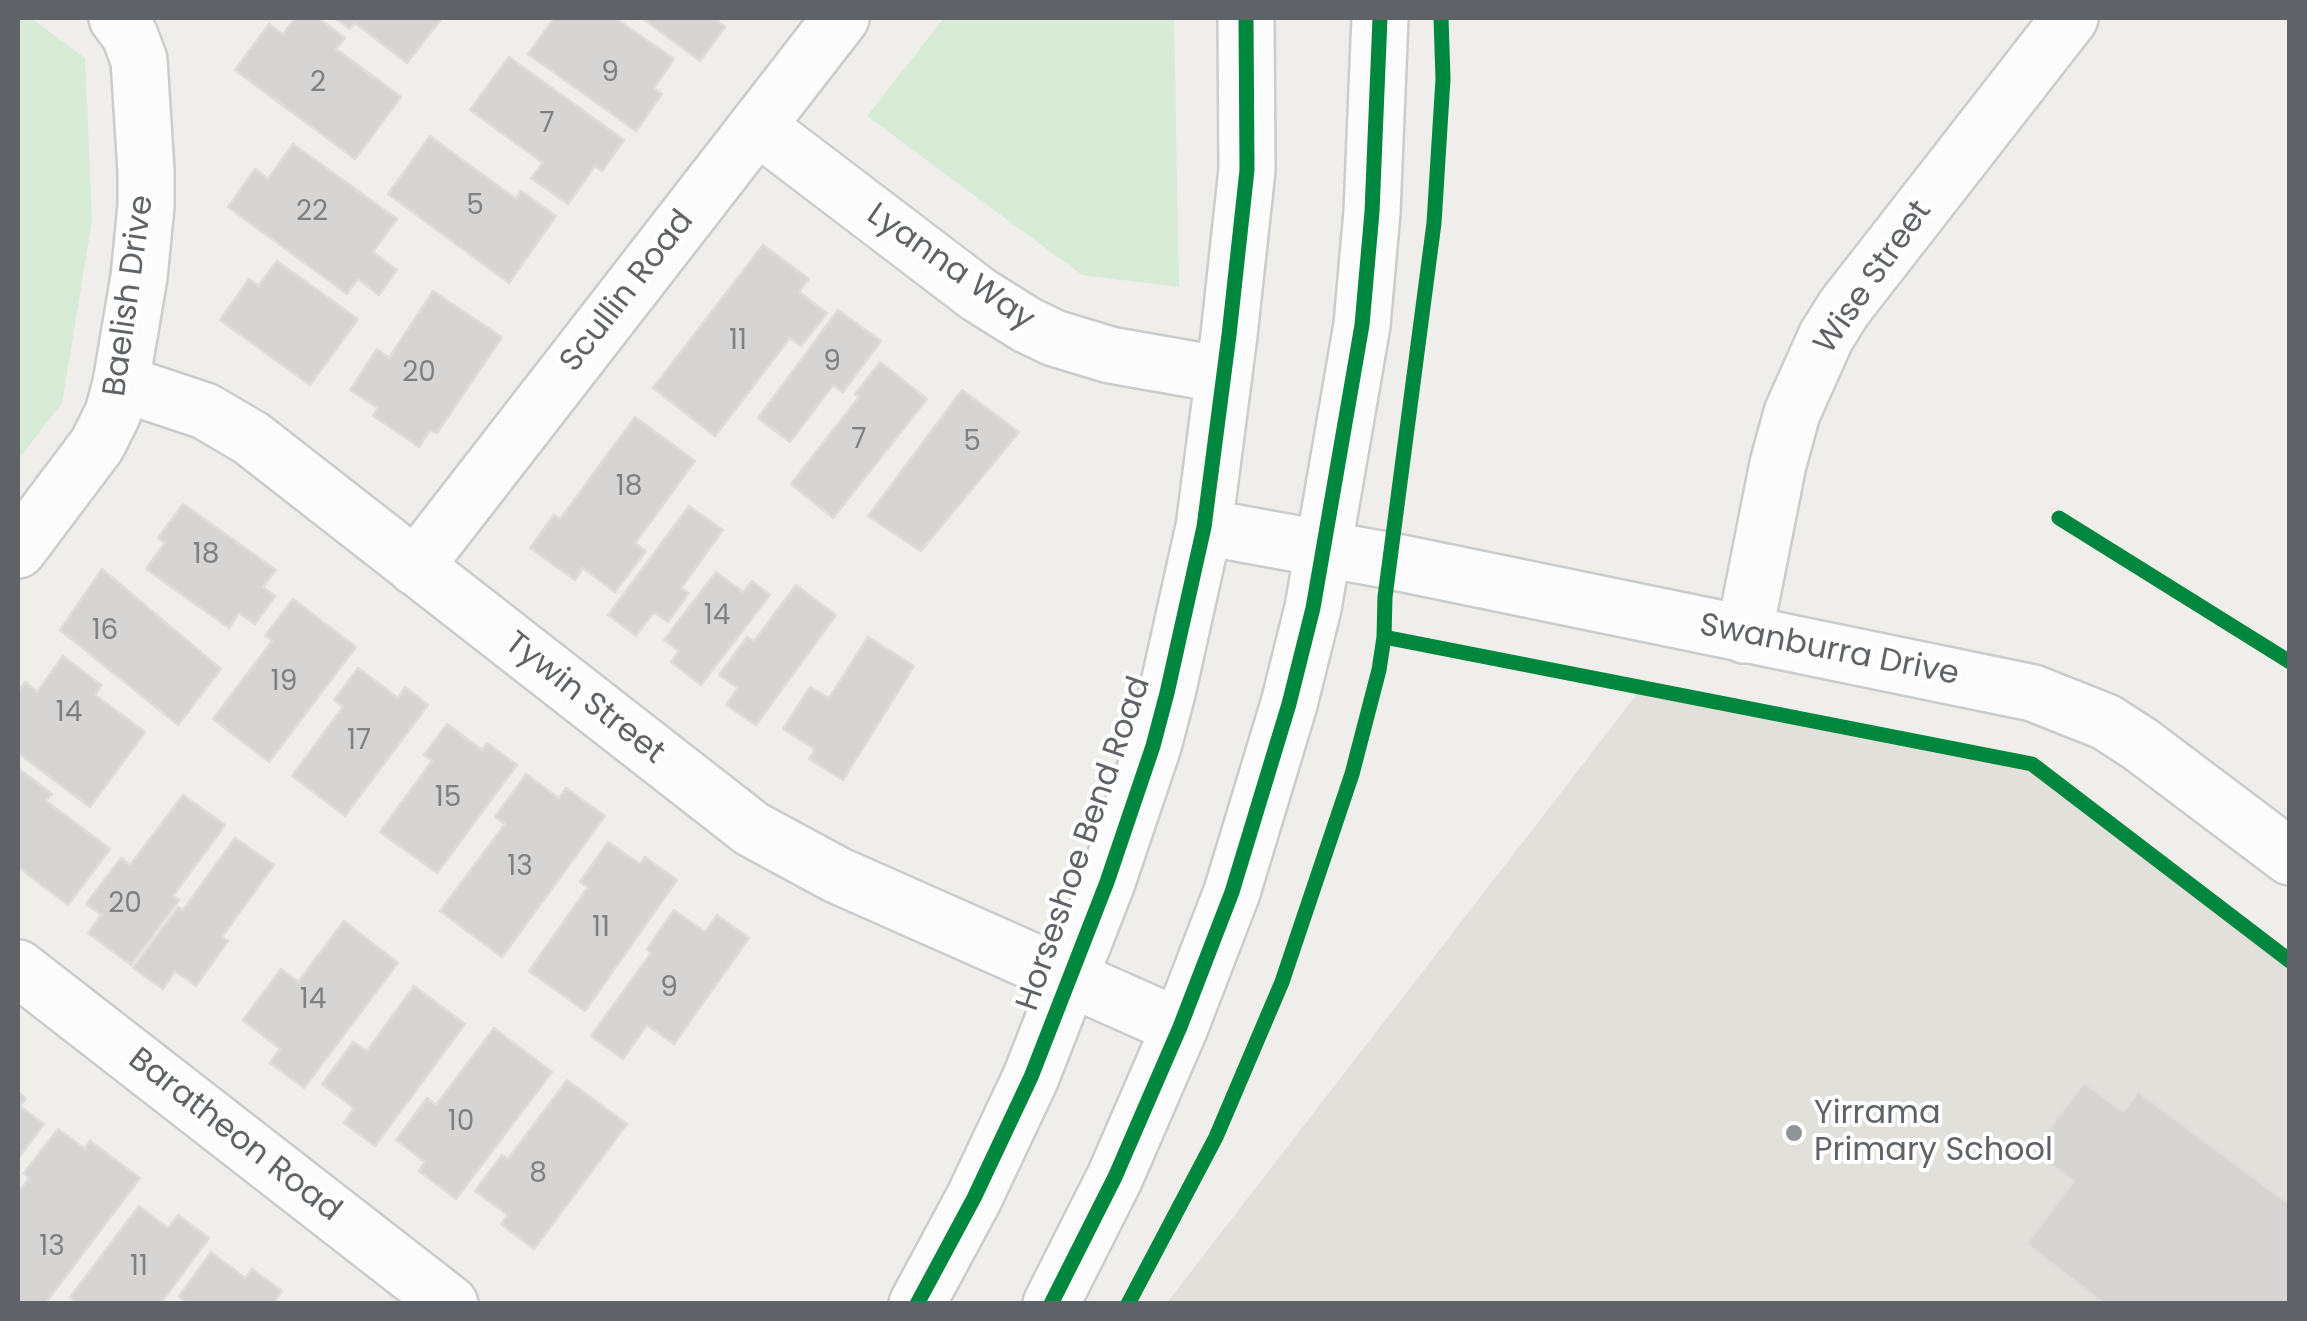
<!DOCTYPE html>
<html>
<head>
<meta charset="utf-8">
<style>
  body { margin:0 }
  #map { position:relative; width:2307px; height:1321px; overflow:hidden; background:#efeeea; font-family:Poppins,sans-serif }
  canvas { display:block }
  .frame { position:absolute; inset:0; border:20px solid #5f6368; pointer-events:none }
</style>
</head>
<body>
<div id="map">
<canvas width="2307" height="1321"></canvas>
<div class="frame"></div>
</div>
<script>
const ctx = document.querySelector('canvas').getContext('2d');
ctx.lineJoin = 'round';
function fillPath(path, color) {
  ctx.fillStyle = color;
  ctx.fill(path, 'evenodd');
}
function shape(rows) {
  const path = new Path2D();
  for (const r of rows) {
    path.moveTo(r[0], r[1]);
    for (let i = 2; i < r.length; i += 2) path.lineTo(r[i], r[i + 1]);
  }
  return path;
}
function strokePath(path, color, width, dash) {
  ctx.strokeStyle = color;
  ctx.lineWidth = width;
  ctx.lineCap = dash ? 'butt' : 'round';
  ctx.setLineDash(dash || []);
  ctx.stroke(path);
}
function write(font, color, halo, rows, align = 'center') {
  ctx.font = font + ' Poppins,sans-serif';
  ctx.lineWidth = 8;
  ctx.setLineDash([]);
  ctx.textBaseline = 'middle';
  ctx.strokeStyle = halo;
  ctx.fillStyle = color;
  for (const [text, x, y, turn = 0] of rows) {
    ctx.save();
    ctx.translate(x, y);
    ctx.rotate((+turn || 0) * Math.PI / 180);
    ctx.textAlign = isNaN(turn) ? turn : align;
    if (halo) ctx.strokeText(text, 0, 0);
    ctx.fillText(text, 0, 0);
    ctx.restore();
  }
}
fillPath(shape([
  [1641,689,2041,772,2289,962,2289,1303,1166,1304]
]), '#e2e0da');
fillPath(shape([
  [18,18,31,18,85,58,92,221,62,403,18,460],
  [944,18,1174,18,1179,287,1082,275,867,116]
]), '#d8ebd6');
const building = shape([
  [295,18,318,18,345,38,336,49,401,97,355,159,235,70,269,24,283,34,295,18],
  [335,18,442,18,407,63,355,23,350,29,335,18],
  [554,18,615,18,674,59,654,88,662,94,636,131,528,54,554,18],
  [642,18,714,18,725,27,700,61,642,18],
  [509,57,624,140,602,171,595,166,568,204,531,178,543,163,470,110,509,57],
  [430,136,516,199,521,191,556,216,509,283,388,194,430,136],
  [293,144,397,219,373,252,397,270,379,295,358,279,347,294,228,207,255,169,268,179,293,144],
  [763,245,809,279,799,292,827,313,801,346,790,338,715,436,653,388,763,245],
  [277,261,358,319,310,385,220,320,249,279,258,286,277,261],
  [433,291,502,337,437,433,430,430,419,447,373,416,378,408,350,390,377,349,389,358,433,291],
  [838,310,881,341,843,392,833,385,790,442,758,418,838,310],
  [880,362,927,399,833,518,791,484,859,397,855,394,880,362],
  [962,390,1019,432,921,551,868,516,962,390],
  [635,417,695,461,635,543,646,551,615,592,583,568,575,580,530,548,554,515,560,519,635,417],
  [183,504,276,570,263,587,275,596,255,624,239,613,229,628,146,569,165,543,158,538,183,504],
  [689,506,723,530,681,588,689,593,668,622,654,612,636,636,608,615,689,506],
  [102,569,221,669,178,725,60,630,102,569],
  [716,572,743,592,752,581,770,595,701,685,671,662,679,651,664,640,716,572],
  [796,585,836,615,756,725,726,705,738,688,719,675,747,637,754,641,796,585],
  [293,599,356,647,269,762,213,719,272,641,265,636,293,599],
  [868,637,914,666,843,780,809,759,815,749,783,729,810,687,829,698,868,637],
  [63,656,101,685,95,695,145,732,90,807,18,753,18,692,25,682,37,692,63,656],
  [358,668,398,698,405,687,428,705,345,816,292,776,343,707,334,700,358,668],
  [447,724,482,750,487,743,517,765,437,873,380,832,432,761,424,755,447,724],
  [18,768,52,794,46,801,110,849,68,905,18,867,18,768],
  [526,774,559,798,566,788,605,816,502,957,440,911,505,824,495,817,526,774],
  [183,795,225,825,173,896,179,900,131,965,88,933,101,915,86,904,121,858,130,865,183,795],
  [235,838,274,865,222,937,228,941,196,986,175,971,163,989,133,968,178,907,183,910,235,838],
  [608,842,640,864,645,857,677,880,585,1011,529,971,588,887,580,882,608,842],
  [674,910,705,932,717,915,749,938,674,1044,647,1025,623,1059,591,1036,651,953,647,949,674,910],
  [344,921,398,963,304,1088,270,1063,280,1049,243,1020,281,969,298,982,344,921],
  [414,986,465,1024,375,1146,344,1123,354,1108,322,1084,353,1042,367,1051,414,986],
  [494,1028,552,1072,456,1199,419,1171,425,1162,396,1140,427,1098,436,1105,494,1028],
  [567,1080,627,1124,534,1249,501,1224,508,1215,475,1191,502,1155,508,1159,567,1080],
  [2084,1083,2123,1112,2138,1092,2290,1205,2290,1304,2105,1304,2027,1244,2074,1181,2033,1151,2084,1083],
  [18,1092,26,1099,20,1106,44,1124,18,1159,18,1092],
  [58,1129,85,1149,90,1141,140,1178,45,1304,18,1304,18,1193,29,1178,24,1173,58,1129],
  [139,1206,168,1228,178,1215,209,1238,160,1304,78,1304,70,1297,139,1206],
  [211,1252,245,1278,252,1269,282,1291,273,1304,186,1304,179,1296,211,1252]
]);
fillPath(building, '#d6d5d3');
strokePath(building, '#deddd9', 2.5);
const minor = shape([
  [757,126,979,295,1027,325,1054,338,1110,355,1224,375],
  [121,383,205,411,251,438,752,829,837,875,1180,1027],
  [1204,527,1391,561,2033,693,2106,722,2140,744,2290,857],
  [18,550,97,445,113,413,121,383,139,277,146,206,146,171,139,60,130,36,117,18],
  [415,567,841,18],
  [1744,635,1778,464,1792,413,1826,337,1844,308,2070,18],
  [18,968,450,1304],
  [917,1304,974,1198,1031,1077,1107,882,1153,746,1167,693,1204,527,1229,335,1247,170,1246,18],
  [1051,1304,1115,1177,1180,1027,1232,892,1289,704,1313,608,1362,325,1372,212,1380,18]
]);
strokePath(minor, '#cbcccc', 60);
strokePath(minor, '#fdfcfc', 55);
strokePath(shape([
  [2059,518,2290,662],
  [1384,637,1385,597,1434,223,1443,79,1441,18],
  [917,1304,974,1198,1031,1077,1107,882,1153,746,1167,693,1204,527,1229,335,1247,170,1246,18],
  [1051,1304,1115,1177,1180,1027,1232,892,1289,704,1313,608,1362,325,1372,212,1380,18],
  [1128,1304,1216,1137,1282,982,1352,774,1379,670,1384,637,2032,764,2290,961]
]), '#00873e', 15);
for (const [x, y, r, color] of [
  [1794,1133,10,"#919496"]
]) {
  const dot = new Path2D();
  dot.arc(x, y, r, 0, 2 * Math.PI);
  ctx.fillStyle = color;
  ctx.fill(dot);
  strokePath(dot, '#fff', 4);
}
write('28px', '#7e8184', null, [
  ["9",610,74],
  ["2",318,84],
  ["7",547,125],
  ["5",475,207],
  ["22",312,213],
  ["11",738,342],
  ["9",832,363],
  ["20",419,374],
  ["7",859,441],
  ["5",972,443],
  ["18",629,488],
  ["18",206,556],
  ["14",717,617],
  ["16",105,632],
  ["19",284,683],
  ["14",69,714],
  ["17",359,742],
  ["15",448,799],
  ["13",520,868],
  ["20",125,905],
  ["11",601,929],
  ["9",669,989],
  ["14",313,1001],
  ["10",461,1123],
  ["8",538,1175],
  ["13",52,1248],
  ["11",139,1268]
]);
write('32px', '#5f6368', '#fff', [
  ["Lyanna Way",950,268,35],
  ["Wise Street",1874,278,-55],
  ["Scullin Road",628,292,-52],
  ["Baelish Drive",130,296,-82],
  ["Swanburra Drive",1829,651,11],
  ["Tywin Street",584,699,38],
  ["Horseshoe Bend Road",1085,844,-71],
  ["Baratheon Road",234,1136,38]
]);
write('32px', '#5f6368', '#fff', [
  ["Yirrama",1814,1115],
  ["Primary School",1814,1152]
], 'left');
</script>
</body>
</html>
